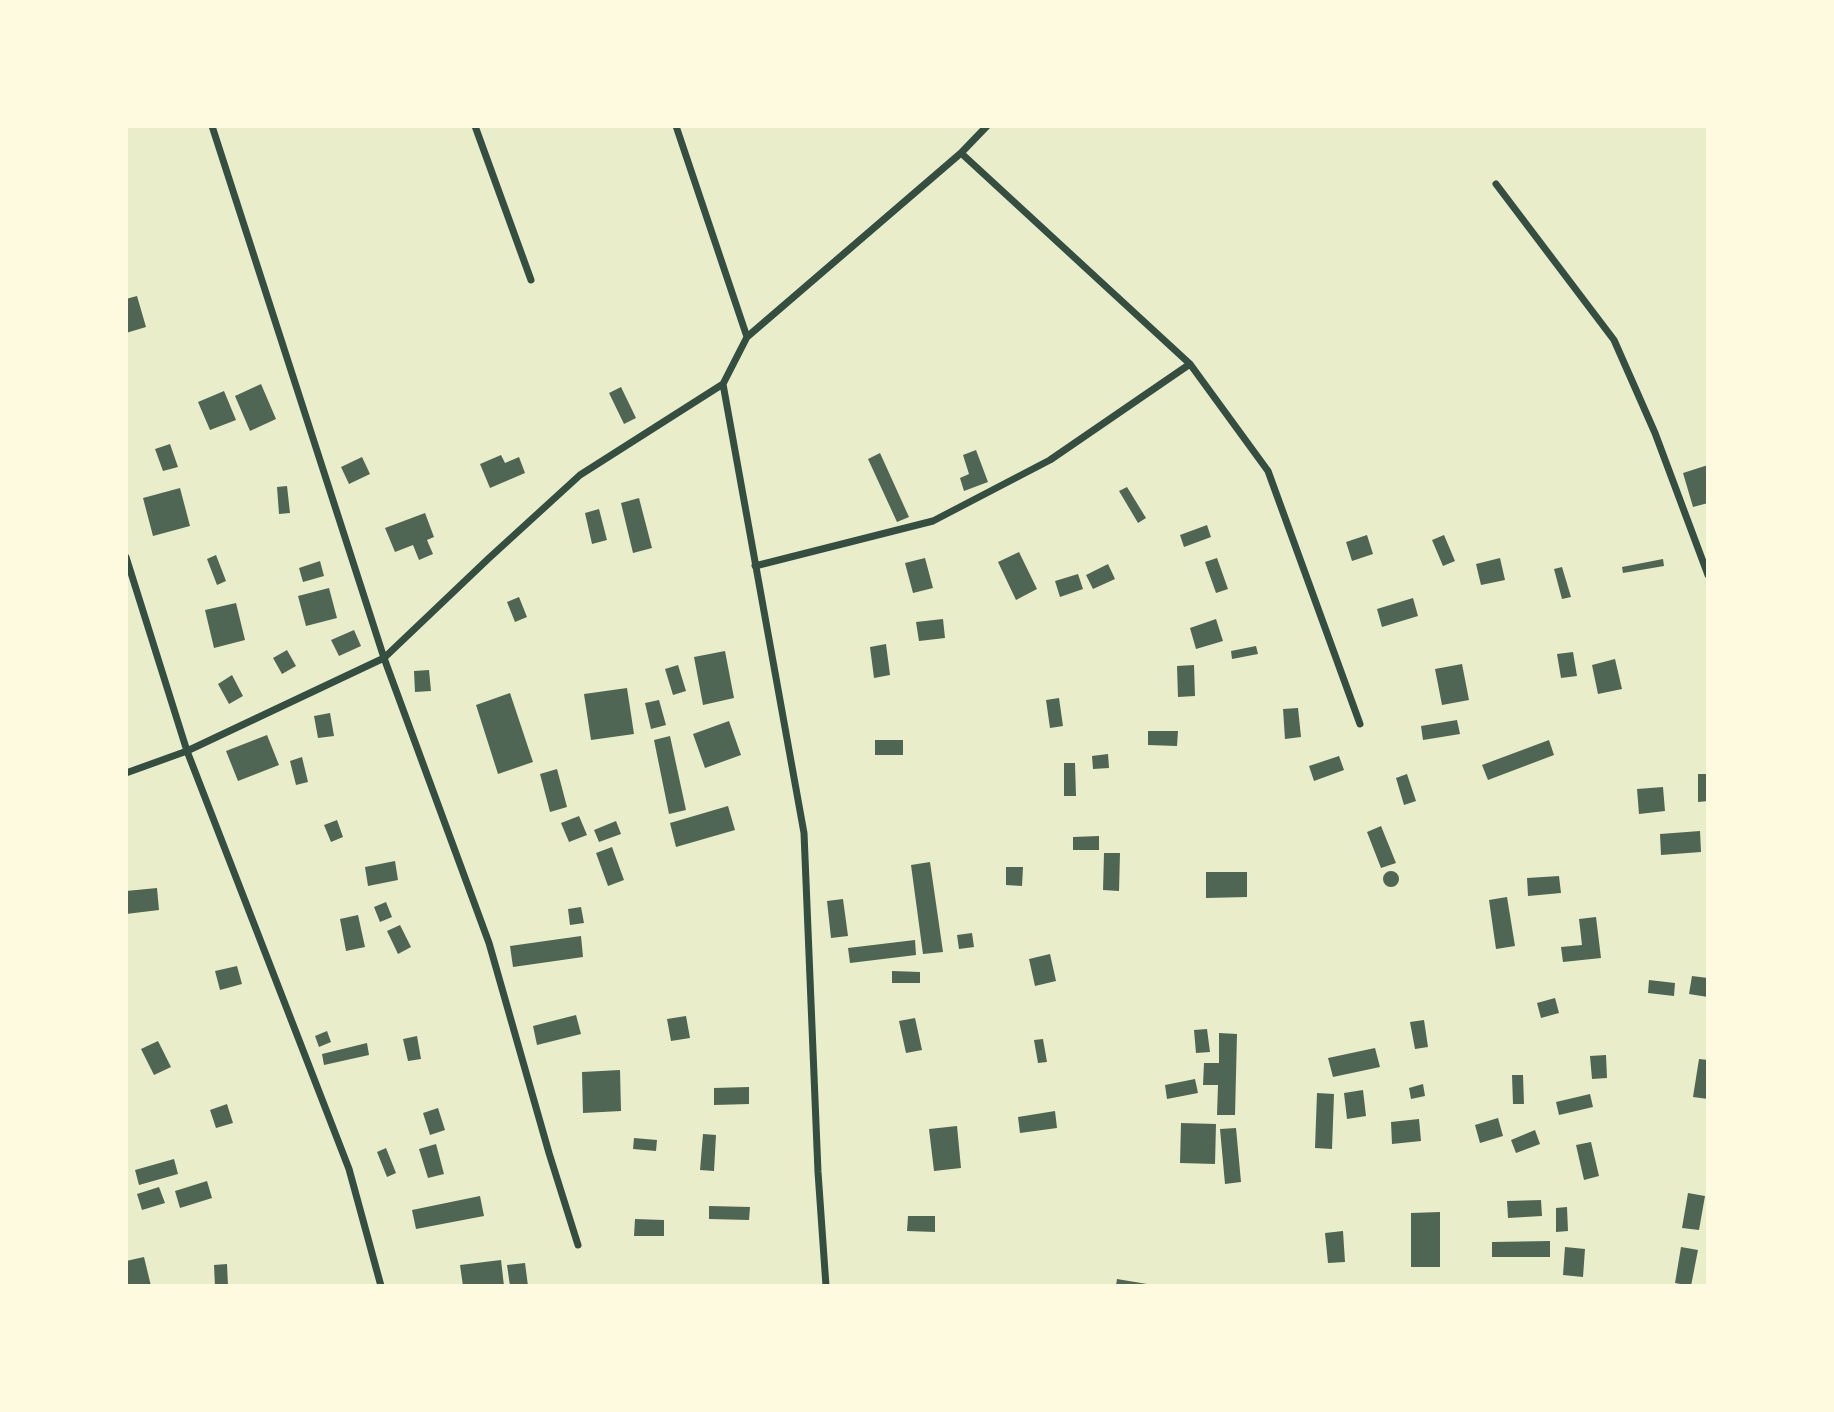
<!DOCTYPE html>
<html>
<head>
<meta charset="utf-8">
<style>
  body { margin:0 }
  #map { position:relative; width:1834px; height:1412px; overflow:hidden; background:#e9edc9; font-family:"Exo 2",sans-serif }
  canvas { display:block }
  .frame { position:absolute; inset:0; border:128px solid #fefae0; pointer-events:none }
</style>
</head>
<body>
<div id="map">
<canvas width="1834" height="1412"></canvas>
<div class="frame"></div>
</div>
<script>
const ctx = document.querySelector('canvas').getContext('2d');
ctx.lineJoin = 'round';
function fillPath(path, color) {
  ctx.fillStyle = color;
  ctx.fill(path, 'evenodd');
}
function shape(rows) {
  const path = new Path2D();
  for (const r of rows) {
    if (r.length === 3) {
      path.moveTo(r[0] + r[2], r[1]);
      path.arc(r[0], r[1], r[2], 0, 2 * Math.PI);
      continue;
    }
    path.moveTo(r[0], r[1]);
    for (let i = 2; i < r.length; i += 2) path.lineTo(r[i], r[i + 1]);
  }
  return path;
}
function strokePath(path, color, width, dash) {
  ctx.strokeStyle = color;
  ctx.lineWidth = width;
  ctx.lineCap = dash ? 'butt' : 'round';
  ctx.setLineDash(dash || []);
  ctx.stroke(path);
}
fillPath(shape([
  [137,296,146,327,126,333,126,299],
  [261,384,276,419,250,431,235,396],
  [621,387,636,418,624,424,609,393],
  [224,391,236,420,210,430,198,402],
  [170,444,178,467,163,471,155,449],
  [976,450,988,482,964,491,960,478,969,474,963,455],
  [880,453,909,517,897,522,868,459],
  [501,455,505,463,519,457,525,473,490,488,480,464],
  [362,457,370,474,349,484,341,467],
  [1708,465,1708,503,1693,507,1683,473],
  [287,486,290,513,279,514,277,487],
  [1127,487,1146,518,1138,523,1119,491],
  [180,488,190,526,153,536,143,498],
  [639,498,652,548,633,553,621,503],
  [599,509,607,540,592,544,585,513],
  [425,513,434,537,427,540,433,554,419,560,413,545,395,552,385,528],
  [1207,525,1211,537,1184,547,1180,535],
  [1367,535,1373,554,1352,561,1346,542],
  [1444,535,1455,561,1443,566,1432,540],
  [1019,552,1037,589,1016,600,998,562],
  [216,555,226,581,217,585,207,559],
  [925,558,933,588,913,593,905,563],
  [1217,558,1228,589,1216,593,1205,562],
  [1500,558,1505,580,1481,585,1476,564],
  [1663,559,1664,566,1623,573,1622,567],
  [320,561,324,576,303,582,299,568],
  [1108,564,1115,579,1093,589,1086,575],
  [1562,567,1571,597,1562,599,1554,569],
  [1078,574,1083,589,1060,597,1055,581],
  [329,588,337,618,306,626,298,596],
  [519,597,527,617,515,622,507,602],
  [1413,598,1418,616,1382,627,1377,609],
  [236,603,245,640,214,648,205,610],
  [943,619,945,638,919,641,916,622],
  [1216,619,1223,641,1196,649,1190,628],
  [354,630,361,646,339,656,331,640],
  [886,644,890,675,874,678,870,647],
  [1256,646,1258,654,1232,659,1231,651],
  [287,650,296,666,282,674,273,658],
  [725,651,734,698,703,705,694,657],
  [1573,652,1577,676,1561,678,1557,654],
  [1615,659,1622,689,1598,694,1592,665],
  [1462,664,1469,700,1442,705,1435,669],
  [678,665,686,691,673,695,665,669],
  [1194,665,1195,696,1178,697,1177,666],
  [429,670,431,691,415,692,414,671],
  [232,675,243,696,229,704,218,684],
  [627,688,634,734,591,740,584,694],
  [510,693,533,762,498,774,476,705],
  [1059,698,1063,726,1050,728,1046,700],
  [659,700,666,725,651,729,645,703],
  [1298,708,1301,737,1285,739,1283,709],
  [330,713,334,736,318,738,314,716],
  [1457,720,1460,734,1423,740,1421,726],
  [729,721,741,755,705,768,693,734],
  [1148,731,1178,731,1177,746,1148,745],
  [267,735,279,765,238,781,226,751],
  [670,736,686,810,669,814,654,740],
  [875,740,903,740,903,755,875,755],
  [1549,740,1554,755,1488,780,1482,765],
  [1108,754,1109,768,1093,769,1092,756],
  [1339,756,1344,770,1314,781,1309,766],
  [302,757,308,782,296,785,290,761],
  [1064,763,1075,763,1076,796,1064,796],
  [557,769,567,807,550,812,540,774],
  [1407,774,1416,801,1404,805,1396,778],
  [1698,774,1708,774,1708,801,1698,802],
  [1663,787,1665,811,1639,814,1637,789],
  [728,806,735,830,676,847,670,823],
  [579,816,587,835,569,842,561,823],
  [337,820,343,837,331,842,324,825],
  [616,821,621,834,599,842,594,830],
  [1381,826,1396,863,1381,868,1367,832],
  [1700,831,1701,852,1661,855,1660,834],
  [1099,836,1099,850,1073,850,1073,837],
  [612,847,624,880,608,886,596,853],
  [1104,853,1120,853,1119,891,1103,890],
  [395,861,398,880,368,886,365,867],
  [930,862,943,952,923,954,911,865],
  [1006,867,1023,867,1022,886,1006,885],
  [1391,879,8],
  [1206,872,1247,872,1247,897,1206,898],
  [1559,876,1561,893,1528,896,1527,878],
  [157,888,159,910,126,914,126,891],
  [1507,897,1515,946,1496,949,1489,900],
  [843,899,848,936,831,938,827,901],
  [386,902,392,917,380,922,374,907],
  [581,907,584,923,570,925,568,909],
  [358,915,365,947,346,951,340,919],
  [1596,917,1601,958,1563,962,1561,947,1582,945,1579,919],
  [400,925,411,947,398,954,387,931],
  [972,933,974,947,959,949,957,935],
  [581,936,583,957,513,967,510,946],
  [915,940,916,955,850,963,848,948],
  [1050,954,1056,981,1035,986,1029,959],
  [237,966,242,984,220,990,215,971],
  [892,971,920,972,920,983,892,983],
  [1692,976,1708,978,1708,997,1689,994],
  [1649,980,1675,983,1674,996,1648,993],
  [1555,998,1559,1013,1541,1018,1537,1003],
  [576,1015,581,1034,537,1045,533,1026],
  [686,1016,690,1038,671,1041,667,1019],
  [915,1018,922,1050,906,1053,899,1021],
  [1424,1020,1428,1047,1415,1049,1410,1022],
  [1207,1029,1210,1052,1196,1053,1194,1030],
  [327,1031,331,1042,319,1047,315,1036],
  [1219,1033,1237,1034,1235,1115,1217,1115,1218,1085,1203,1085,1204,1063,1219,1063],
  [417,1036,421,1059,408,1061,403,1039],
  [1043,1039,1047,1062,1038,1063,1034,1040],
  [158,1041,171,1067,154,1075,141,1049],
  [367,1043,369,1055,324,1065,322,1054],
  [1375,1048,1380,1067,1333,1077,1328,1058],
  [1606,1055,1607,1078,1592,1079,1590,1056],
  [1699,1059,1708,1060,1708,1099,1693,1097],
  [620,1070,621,1111,583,1113,582,1072],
  [1512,1075,1523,1075,1524,1104,1513,1104],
  [1195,1079,1198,1093,1167,1099,1165,1085],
  [1423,1084,1425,1096,1411,1099,1409,1088],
  [749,1087,749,1104,714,1105,714,1088],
  [1363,1090,1366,1116,1347,1119,1344,1093],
  [1317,1093,1334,1094,1332,1149,1315,1148],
  [1590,1094,1593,1107,1559,1115,1556,1102],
  [227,1104,233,1123,216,1128,210,1110],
  [438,1108,445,1130,430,1135,423,1113],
  [1055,1111,1057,1128,1020,1133,1018,1117],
  [1498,1118,1503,1136,1480,1143,1475,1125],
  [1419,1119,1421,1141,1392,1144,1391,1122],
  [1181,1123,1216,1124,1215,1164,1180,1163],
  [957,1126,961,1168,934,1171,929,1129],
  [1236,1128,1241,1182,1225,1184,1220,1129],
  [1535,1130,1540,1144,1516,1153,1511,1140],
  [703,1134,716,1135,714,1171,700,1170],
  [634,1138,657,1140,656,1151,633,1149],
  [1591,1142,1599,1176,1584,1180,1576,1145],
  [436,1144,444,1174,428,1178,419,1149],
  [386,1148,396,1173,387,1177,377,1152],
  [174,1159,178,1174,139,1185,135,1170],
  [207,1181,212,1198,180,1208,175,1191],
  [159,1187,165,1203,142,1210,137,1194],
  [1688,1193,1705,1196,1699,1230,1682,1228],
  [480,1196,484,1216,416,1229,412,1210],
  [1541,1200,1542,1216,1508,1218,1507,1201],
  [709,1206,750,1207,749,1220,709,1219],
  [1567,1207,1568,1231,1556,1232,1556,1208],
  [1440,1212,1440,1267,1411,1267,1411,1213],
  [908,1216,935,1216,935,1232,907,1231],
  [635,1219,664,1220,664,1236,634,1236],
  [1343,1231,1345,1262,1328,1263,1325,1233],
  [1550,1241,1550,1257,1492,1257,1492,1242],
  [1565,1247,1585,1249,1583,1277,1563,1275],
  [1681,1247,1698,1250,1691,1286,1675,1283],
  [144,1257,151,1286,126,1286,126,1261],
  [501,1260,504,1286,463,1286,460,1265],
  [525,1263,528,1286,510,1286,507,1265],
  [227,1264,228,1286,215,1286,214,1265],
  [1117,1279,1153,1285,1152,1286,1116,1286]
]), '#4f6655');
strokePath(shape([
  [212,126,384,658,489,943,549,1153,578,1245],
  [475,126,531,280],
  [676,126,747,337],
  [961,153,1190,364,1268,471,1360,724],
  [1496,184,1614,340,1655,433,1708,575],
  [126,557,187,751,349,1169,381,1286],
  [755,566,933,521,1050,460,1190,364],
  [126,773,187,751,384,658,488,559,580,475,723,384],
  [826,1286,818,1172,804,833,723,384,747,337,961,153,987,126]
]), '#344e41', 7);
</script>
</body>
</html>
